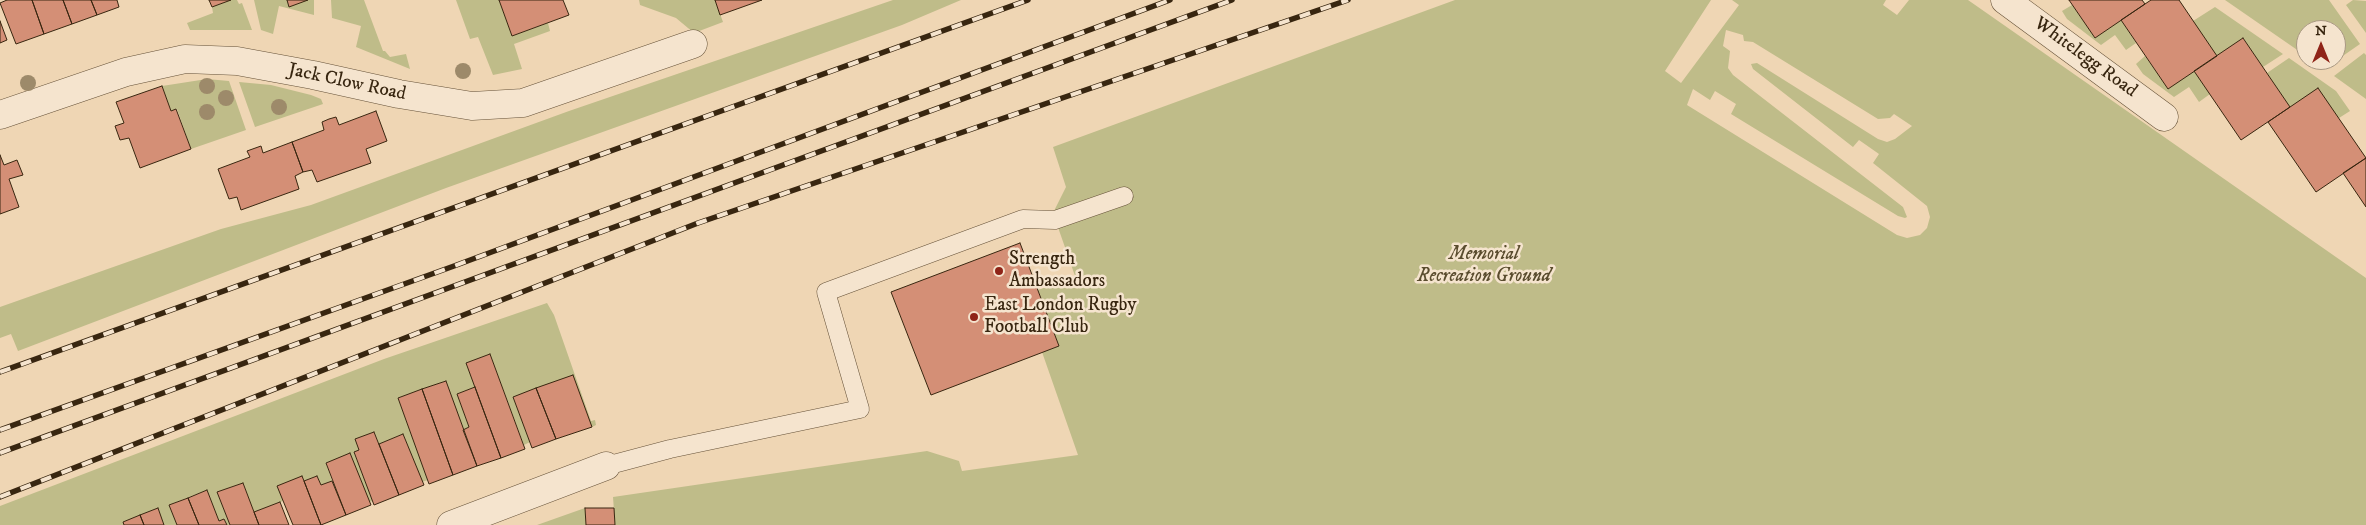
<!DOCTYPE html>
<html>
<head>
<meta charset="utf-8">
<style>
  body { margin:0 }
  #map { position:relative; width:2366px; height:525px; overflow:hidden; background:#efd6b4; font-family:"IM FELL DW Pica",serif }
  canvas { display:block }
  .north { position:absolute; left:2296px; top:20px; width:50px; height:50px; box-sizing:border-box; background:#f5e4ce; border:1px solid #a99882; border-radius:50%; rotate:0deg; font-size:14px; font-weight:700; line-height:20px; text-align:center; color:#382610 }
  .north::after { content:''; display:block; margin:auto; width:18px; height:22px; background:#8f2418; clip-path:polygon(50% 0,100% 100%,50% 72%,0 100%) }
</style>
</head>
<body>
<div id="map">
<canvas width="2366" height="525"></canvas>
<div class="north">N</div>
</div>
<script>
const ctx = document.querySelector('canvas').getContext('2d');
ctx.lineJoin = 'round';
function fillPath(path, color) {
  ctx.fillStyle = color;
  ctx.fill(path, 'evenodd');
}
function shape(rows) {
  const path = new Path2D();
  for (const r of rows) {
    path.moveTo(r[0], r[1]);
    for (let i = 2; i < r.length; i += 2) path.lineTo(r[i], r[i + 1]);
  }
  return path;
}
function strokePath(path, color, width, dash) {
  ctx.strokeStyle = color;
  ctx.lineWidth = width;
  ctx.lineCap = dash ? 'butt' : 'round';
  ctx.setLineDash(dash || []);
  ctx.stroke(path);
}
function write(font, color, halo, rows, align = 'center') {
  ctx.font = font + ' "IM FELL DW Pica",serif';
  ctx.lineWidth = 5;
  ctx.setLineDash([]);
  ctx.textBaseline = 'middle';
  ctx.strokeStyle = halo;
  ctx.fillStyle = color;
  for (const [text, x, y, turn = 0] of rows) {
    ctx.save();
    ctx.translate(x, y);
    ctx.rotate((+turn || 0) * Math.PI / 180);
    ctx.textAlign = isNaN(turn) ? turn : align;
    if (halo) ctx.strokeText(text, 0, 0);
    ctx.fillText(text, 0, 0);
    ctx.restore();
  }
}
fillPath(shape([
  [231,0,237,0,239,4,242,3,252,30,190,30,187,23,213,13,212,7],
  [254,0,287,0,289,6,308,0,314,0,314,15,279,6,273,34,261,30],
  [331,0,364,0,383,51,385,51,390,57,406,54,410,69,356,47,361,26,332,18],
  [456,0,499,0,512,36,548,23,550,31,514,44,522,69,493,75,478,37,470,39],
  [639,0,715,0,723,22,694,33,676,18,640,5],
  [893,0,961,0,902,25,446,188,18,351,11,334,0,338,0,307,221,229,311,205,569,111],
  [1455,0,1711,0,1665,71,1681,83,1739,5,1732,0,1886,0,1883,5,1897,15,1909,0,1968,0,2366,278,2366,525,615,525,613,497,927,451,959,461,962,471,1078,455,1042,352,1059,346,1038,290,1075,276,1053,213,1066,187,1053,147],
  [1726,30,1743,35,1744,41,1753,42,1878,119,1890,118,1894,114,1912,126,1895,139,1887,142,1878,139,1757,63,1751,64,1753,69,1853,147,1859,140,1879,154,1873,163,1927,206,1930,217,1927,228,1920,235,1907,238,1897,235,1687,105,1693,89,1710,100,1715,91,1736,104,1731,114,1898,216,1905,218,1907,217,1903,207,1733,75,1728,68,1730,51,1723,46],
  [2225,0,2329,0,2360,44,2324,69,2312,60,2336,60,2336,30,2306,30,2306,56],
  [2353,0,2366,1,2366,33,2346,5],
  [2072,5,2095,38,2121,20,2136,43,2126,50,2115,35,2101,45,2067,19,2062,11],
  [2215,7,2283,54,2263,67,2243,38,2217,56,2193,21],
  [2364,53,2366,55,2366,99,2334,76],
  [2145,56,2168,89,2194,71,2210,94,2199,102,2189,87,2174,97,2143,74,2136,64],
  [2289,58,2336,91,2350,111,2339,118,2290,107,2267,73],
  [207,79,229,81,246,130,191,149,177,109,171,111,162,86],
  [239,82,271,85,311,95,321,99,323,104,255,127],
  [547,303,554,315,591,421,595,420,596,425,592,427,513,397,530,442,524,445,490,354,467,363,475,387,457,394,469,427,463,430,446,381,398,398,428,480,422,482,403,434,379,444,374,432,356,439,359,450,354,453,373,501,369,502,350,454,326,463,332,481,321,485,317,476,304,481,283,501,254,512,243,483,217,492,230,525,227,525,224,519,219,521,207,490,169,505,177,525,164,525,158,508,123,522,124,525,0,525,0,506,384,359],
  [585,508,586,525,537,525]
]), '#bfbc89');
const building = shape([
  [7,0,32,0,44,34,16,44,0,3,7,0],
  [32,0,63,0,72,24,44,34,32,0],
  [63,0,91,0,97,15,72,24,63,0],
  [91,0,117,0,119,7,97,15,91,0],
  [209,0,231,0,212,7,209,0],
  [287,0,308,0,289,7,287,0],
  [499,0,563,0,569,15,512,36,499,0],
  [715,0,762,0,720,15,715,0],
  [2069,0,2142,0,2145,4,2095,38,2069,0],
  [2151,0,2179,0,2217,56,2168,89,2121,20,2151,0],
  [0,21,7,40,0,43,0,21],
  [2243,38,2290,107,2241,140,2194,71,2243,38],
  [162,86,171,111,176,109,191,149,140,168,129,138,120,140,115,126,124,123,116,102,162,86],
  [2318,88,2366,158,2316,192,2268,122,2318,88],
  [376,111,387,141,366,149,371,163,317,182,312,170,303,172,292,142,324,130,322,122,329,119,336,117,339,125,376,111],
  [292,142,303,172,295,176,299,189,241,210,237,197,229,199,218,169,250,157,247,151,261,146,263,153,292,142],
  [0,155,4,165,17,160,23,175,9,179,19,207,0,214,0,155],
  [2366,158,2366,207,2343,173,2366,158],
  [1020,243,1059,346,931,395,891,292,1020,243],
  [490,354,525,449,501,458,466,363,490,354],
  [573,375,592,427,556,439,536,388,573,375],
  [446,381,477,466,453,475,422,389,446,381],
  [475,387,501,458,477,466,463,430,469,427,457,394,475,387],
  [536,388,556,439,532,448,513,397,536,388],
  [422,389,453,475,429,484,398,398,422,389],
  [374,432,399,495,374,505,354,452,359,450,355,439,374,432],
  [403,434,424,485,399,495,379,444,403,434],
  [350,453,371,505,346,515,326,463,350,453],
  [302,476,304,481,321,525,293,525,277,486,302,476],
  [317,476,321,485,332,481,346,515,321,525,304,481,317,476],
  [243,483,254,512,259,525,230,525,217,492,243,483],
  [207,490,219,521,224,519,227,525,199,525,188,498,207,490],
  [188,498,199,525,177,525,169,505,188,498],
  [280,502,289,525,259,525,254,512,280,502],
  [158,508,164,525,144,525,140,515,158,508],
  [585,508,614,508,615,525,586,525,585,508],
  [140,515,144,525,124,525,123,522,140,515]
]);
fillPath(building, '#d48f76');
strokePath(building, '#382610', 1);
const lane = shape([
  [606,466,670,449,860,409,826,292,1023,219,1055,220,1124,196]
]);
const street = shape([
  [2005,0,2164,117],
  [0,115,126,72,185,59,237,61,313,75,399,94,472,106,523,103,693,44],
  [451,525,606,466]
]);
strokePath(lane, '#665239', 19);
strokePath(street, '#665239', 29);
strokePath(lane, '#f5e4ce', 18);
strokePath(street, '#f5e4ce', 28);
const rail = shape([
  [0,372,1028,0],
  [0,430,454,266,1170,0],
  [0,453,1232,0],
  [0,497,698,223,1348,0]
]);
strokePath(rail, '#382610', 5.5);
strokePath(rail, '#f5e4ce', 4, [11]);
ctx.fillStyle = '#9d8a6a';
for (const [x, y] of [
  [463,71],
  [28,83],
  [207,86],
  [226,98],
  [279,107],
  [207,112]
]) {
  ctx.beginPath();
  ctx.arc(x, y, 8, 0, 2 * Math.PI);
  ctx.fill();
}
for (const [x, y, r, color] of [
  [999,271,5,"#8f2418"],
  [974,317,5,"#8f2418"]
]) {
  const dot = new Path2D();
  dot.arc(x, y, r, 0, 2 * Math.PI);
  ctx.fillStyle = color;
  ctx.fill(dot);
  strokePath(dot, '#f5e4ce', 2);
}
write('19px', '#382610', '#f5e4ce', [
  ["Whitelegg Road",2085,58,36],
  ["Jack Clow Road",347,83,12]
]);
write('italic 19px', '#5a4c2e', '#f5e4ce', [
  ["Memorial",1484,255],
  ["Recreation Ground",1484,277]
]);
write('19px', '#382610', '#f5e4ce', [
  ["Strength",1009,260],
  ["Ambassadors",1009,282],
  ["East London Rugby",984,306],
  ["Football Club",984,328]
], 'left');
</script>
</body>
</html>
